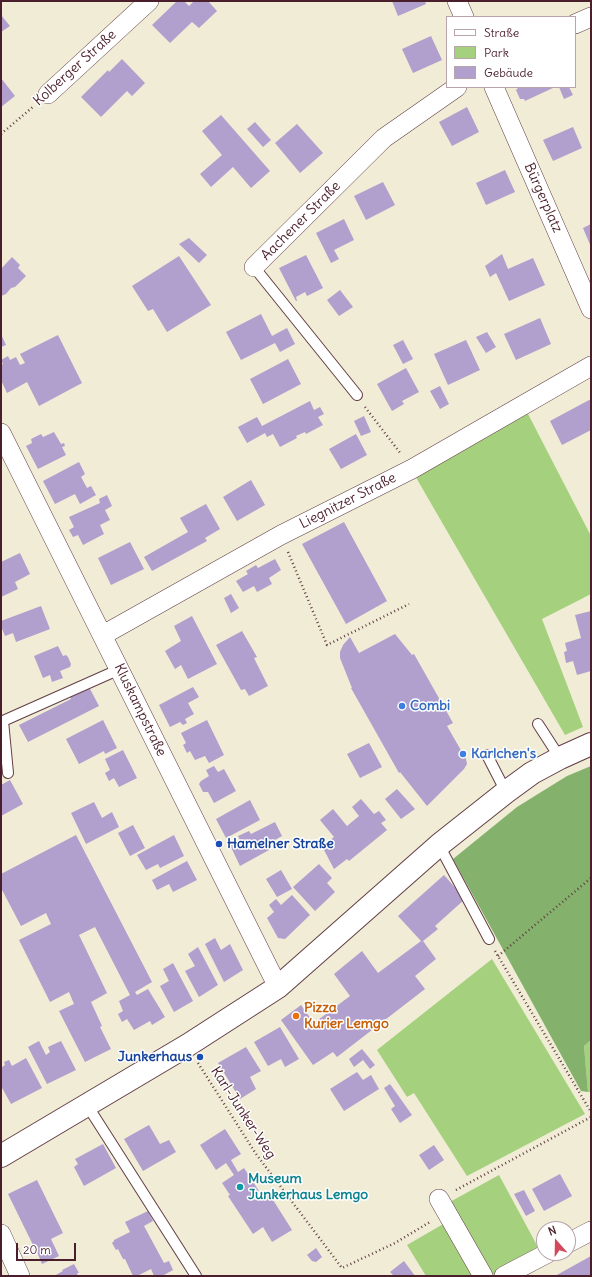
<!DOCTYPE html>
<html>
<head>
<meta charset="utf-8">
<style>
  body { margin:0 }
  #map { position:relative; width:592px; height:1277px; overflow:hidden; background:#f0ecd6; font-family:Delius,sans-serif }
  canvas { display:block }
  .frame { position:absolute; inset:0; border:2px solid #4a1f2b; pointer-events:none }
  .legend { position:absolute; left:446px; top:16px; width:130px; height:72px; box-sizing:border-box; background:#fff; border:1px solid #b7a5aa; margin:0; padding:5px 7px; list-style:none; font-size:12px; color:#4a1f2b }
  .legend li { display:flex; align-items:center; gap:8px; height:20px }
  .legend b { width:20px; border:1px solid #b7a5aa }
  .north { position:absolute; left:536px; top:1221px; width:40px; height:40px; box-sizing:border-box; background:#fff; border:1px solid #b7a5aa; border-radius:50%; rotate:340deg; font-size:11px; font-weight:700; line-height:16px; text-align:center; color:#4a1f2b }
  .north::after { content:''; display:block; margin:auto; width:14px; height:18px; background:#d1495b; clip-path:polygon(50% 0,100% 100%,50% 72%,0 100%) }
  .scale { position:absolute; left:16px; top:1243px; width:60px; height:18px; box-sizing:border-box; border:2px solid #4a1f2b; border-top:0; padding-left:5px; font-size:12px; line-height:14px; white-space:nowrap; color:#4a1f2b; -webkit-text-stroke:3px #fff; paint-order:stroke }
</style>
</head>
<body>
<div id="map">
<canvas width="592" height="1277"></canvas>
<div class="frame"></div>
<ul class="legend">
<li><b style="height:5px;background:#fff"></b>Straße</li>
<li><b style="height:11px;background:#a5d07d"></b>Park</li>
<li><b style="height:11px;background:#b19fcd"></b>Gebäude</li>
</ul>
<div class="north">N</div>
<div class="scale">20 m</div>
</div>
<script>
const ctx = document.querySelector('canvas').getContext('2d');
ctx.lineJoin = 'round';
function fillPath(path, color) {
  ctx.fillStyle = color;
  ctx.fill(path, 'evenodd');
}
function shape(rows) {
  const path = new Path2D();
  for (const r of rows) {
    path.moveTo(r[0], r[1]);
    for (let i = 2; i < r.length; i += 2) path.lineTo(r[i], r[i + 1]);
  }
  return path;
}
function strokePath(path, color, width, dash) {
  ctx.strokeStyle = color;
  ctx.lineWidth = width;
  ctx.lineCap = dash ? 'butt' : 'round';
  ctx.setLineDash(dash || []);
  ctx.stroke(path);
}
function write(font, color, halo, rows, align = 'center') {
  ctx.font = font + ' Delius,sans-serif';
  ctx.lineWidth = 3;
  ctx.setLineDash([]);
  ctx.textBaseline = 'middle';
  ctx.strokeStyle = halo;
  ctx.fillStyle = color;
  for (const [text, x, y, turn = 0] of rows) {
    ctx.save();
    ctx.translate(x, y);
    ctx.rotate((+turn || 0) * Math.PI / 180);
    ctx.textAlign = isNaN(turn) ? turn : align;
    if (halo) ctx.strokeText(text, 0, 0);
    ctx.fillText(text, 0, 0);
    ctx.restore();
  }
}
fillPath(shape([
  [527,412,591,536,591,594,542,619,583,727,565,735,414,474],
  [492,959,585,1114,467,1176,414,1093,407,1097,377,1050],
  [591,1040,591,1092,588,1092,584,1046],
  [499,1175,539,1249,491,1276,448,1203],
  [445,1223,476,1276,426,1276,407,1245]
]), '#a5d07d');
fillPath(shape([
  [591,766,591,1040,584,1046,588,1092,581,1091,453,859,517,807,567,776]
]), '#84b26c');
fillPath(shape([
  [177,1,184,1,189,6,194,1,208,1,217,11,199,28,192,22,170,43,152,25],
  [392,1,425,1,426,4,398,16],
  [1,15,10,26,1,32],
  [431,36,442,60,413,73,402,49],
  [122,59,145,83,132,96,127,91,101,117,81,97,108,70,109,72],
  [1,78,15,96,1,107],
  [519,87,555,87,525,101,524,99,520,99,516,90],
  [559,87,569,87,573,95,564,99],
  [467,107,479,132,452,146,439,122],
  [221,115,270,171,251,188,233,167,211,187,200,174,222,155,202,131],
  [255,122,271,140,263,147,247,129],
  [297,124,323,153,300,173,275,143],
  [573,127,582,148,553,161,543,140],
  [505,170,515,192,486,205,476,183],
  [383,182,395,205,366,220,354,196],
  [344,219,354,240,334,250,339,259,331,263,316,233],
  [591,224,591,247,583,228],
  [189,238,207,255,199,263,179,244],
  [502,254,508,269,533,258,545,285,509,301,496,273,490,277,485,266],
  [306,255,323,288,307,296,305,292,296,297,297,301,296,301,279,268],
  [179,256,211,305,167,332,153,309,148,311,132,286],
  [12,257,20,265,18,268,26,276,15,287,11,288,6,294,1,296,1,269],
  [340,290,353,307,339,316,327,300],
  [261,314,272,336,287,328,295,344,280,352,275,343,241,360,226,332],
  [540,318,551,344,516,360,504,334],
  [487,332,496,347,486,353,476,337],
  [1,334,6,345,1,347],
  [58,335,82,383,39,406,27,382,7,393,1,380,1,365,3,364,1,360,8,356,10,360,16,357,20,365,25,363,20,354],
  [403,340,413,359,403,364,393,345],
  [466,340,480,370,448,385,434,354],
  [288,359,301,384,263,404,250,379],
  [406,368,419,392,402,401,404,404,392,411,377,384],
  [440,386,449,404,440,409,430,391],
  [591,399,591,430,562,445,550,421],
  [310,401,314,410,320,407,324,414,318,417,323,425,306,434,305,432,296,436,297,438,280,447,273,434,267,437,265,433,247,443,238,427,257,417,262,426],
  [364,416,371,432,361,436,354,421],
  [54,432,61,444,64,443,65,446,62,447,66,455,38,469,26,446,32,443,31,439,41,434,43,437],
  [356,434,367,455,341,469,329,449],
  [79,462,85,474,81,477,87,488,91,486,96,495,80,504,75,494,55,504,43,481],
  [251,480,265,505,237,521,223,497],
  [107,495,112,506,105,510,110,520,100,525,104,534,83,545,78,535,73,537,69,530,74,527,69,517,100,503,99,499],
  [206,504,220,529,205,538,207,541,152,571,144,557,188,532,180,518],
  [344,522,387,601,346,624,302,544],
  [130,542,144,569,111,585,98,558],
  [20,553,30,574,15,582,18,589,1,597,1,562],
  [275,559,281,570,269,578,272,584,257,592,254,586,243,592,236,581,248,574,246,571,256,565,258,568],
  [231,594,239,608,231,613,224,598],
  [41,606,50,629,16,642,13,633,5,636,1,626,1,621],
  [591,611,591,671,577,675,573,661,566,663,564,652,567,651,565,643,581,638,575,615],
  [192,616,217,664,188,679,181,665,175,669,165,651,181,641,174,626],
  [242,631,257,657,254,658,268,686,249,696,245,689,241,690,216,645],
  [395,634,412,655,414,654,453,723,447,726,466,759,467,764,464,769,427,806,400,772,399,773,351,688,352,688,340,658,340,652,343,645,350,637,359,653],
  [58,646,63,656,66,655,68,657,71,664,70,667,60,671,63,678,52,682,50,675,43,678,34,656],
  [89,687,99,706,28,742,19,725,71,699,70,697],
  [193,687,199,697,188,703,194,714,185,719,187,723,183,725,180,722,170,727,159,705],
  [103,720,117,748,105,754,104,751,79,764,66,739],
  [207,720,224,755,209,763,205,756,195,760,190,751,187,753,183,745,186,743,181,733],
  [369,743,382,767,360,778,347,754],
  [123,750,137,778,119,787,114,778,109,781,105,773,110,770,105,759],
  [214,766,218,772,224,769,236,791,214,803,208,792,203,792,199,784,201,781,209,776,206,770],
  [10,780,23,804,1,816,1,785],
  [397,789,415,809,401,819,385,799],
  [361,799,374,814,379,811,386,820,381,823,387,830,349,861,347,859,334,869,324,850,333,843,330,840,334,837,320,820,333,809,347,826,359,816,352,807],
  [250,800,260,820,226,838,216,819],
  [94,802,102,818,112,812,119,827,86,844,71,813],
  [275,822,282,836,266,845,269,850,240,866,230,845,240,840,238,836,249,831,251,834],
  [133,825,145,848,130,856,118,833],
  [76,835,152,982,135,992,137,995,148,989,165,1017,152,1025,150,1021,134,1030,127,1019,122,1022,118,1014,123,1011,119,1001,130,995,95,927,79,935,107,993,91,1002,102,1026,100,1027,111,1049,85,1062,59,1011,74,1004,69,992,50,1002,19,940,51,924,46,913,21,926,1,888,1,874],
  [174,835,184,856,160,868,158,864,146,870,137,855],
  [187,861,197,880,173,892,169,884,157,890,152,880],
  [319,864,332,878,327,883,335,892,315,911,293,887],
  [281,870,292,889,277,897,266,879],
  [444,875,465,899,435,926,438,929,423,941,436,959,415,976,425,989,337,1057,333,1052,313,1065,281,1020,301,1005,314,1023,350,996,334,974,362,951,378,973,421,941,398,916],
  [292,895,310,915,285,939,278,938,267,918,274,912,269,905,276,899,281,905],
  [215,938,221,950,230,944,243,970,224,982,205,944],
  [198,947,218,985,199,997,185,971,195,966,188,954],
  [173,963,193,1001,174,1012,160,986,169,981,163,969],
  [280,1027,299,1059,285,1067,281,1059,268,1066,254,1042],
  [39,1041,46,1055,50,1052,48,1047,61,1041,76,1070,47,1084,28,1047],
  [246,1047,261,1071,250,1077,256,1089,240,1099,218,1063],
  [362,1049,375,1065,370,1069,363,1060,354,1067,349,1059],
  [26,1058,42,1088,11,1104,1,1086,1,1065,2,1067,5,1065,4,1062,9,1060,12,1066],
  [357,1072,363,1080,371,1075,379,1089,344,1111,330,1089],
  [390,1084,412,1115,400,1123,391,1109,395,1106,384,1088],
  [149,1125,160,1144,169,1140,176,1152,143,1171,124,1139],
  [225,1129,241,1154,231,1160,238,1172,244,1168,259,1191,252,1195,255,1200,268,1192,292,1230,272,1242,263,1227,253,1234,228,1196,230,1195,222,1183,234,1175,226,1163,216,1170,200,1145],
  [103,1144,116,1168,84,1186,74,1167,78,1164,75,1159],
  [434,1145,444,1160,429,1170,419,1155],
  [560,1174,572,1196,544,1211,532,1189],
  [37,1180,63,1233,51,1239,59,1256,42,1264,35,1247,34,1247,8,1194],
  [524,1190,535,1211,526,1216,514,1194],
  [148,1211,153,1221,144,1226,164,1263,169,1261,173,1270,162,1276,154,1276,151,1269,137,1276,133,1276,125,1259,123,1259,118,1249,116,1250,112,1243,114,1241,114,1240,130,1232,125,1222],
  [316,1248,322,1257,316,1262,312,1261,307,1255],
  [591,1256,591,1276,555,1276],
  [404,1261,415,1276,394,1276,390,1272],
  [74,1264,79,1273,77,1273,78,1276,54,1276,63,1271,62,1270]
]), '#b19fcd');
const service = shape([
  [254,267,357,395],
  [538,724,560,758],
  [487,755,506,792],
  [8,773,3,721,120,669],
  [439,845,489,939],
  [87,1105,196,1276]
]);
const minor = shape([
  [457,1,464,17],
  [575,24,591,17],
  [494,87,591,309],
  [48,94,149,1],
  [254,267,384,138,457,87],
  [1,433,278,987],
  [103,635,281,535,412,469,591,366],
  [439,1199,483,1276],
  [1,1234,20,1276],
  [568,1243,591,1231],
  [504,1276,548,1253]
]);
const primary = shape([
  [1,1156,188,1045,278,987,439,845,506,792,532,773,560,758,591,744]
]);
strokePath(service, '#633e45', 12);
strokePath(minor, '#633e45', 20);
strokePath(primary, '#633e45', 24);
strokePath(shape([
  [1,134,34,106],
  [365,407,401,454],
  [288,552,327,645,409,604],
  [495,951,591,1112],
  [498,956,591,878],
  [198,1063,256,1154,342,1268,395,1243,430,1222],
  [456,1190,591,1117]
]), '#633e45', 2.5, [1, 3]);
strokePath(service, '#fff', 10);
strokePath(minor, '#fff', 19);
strokePath(primary, '#fff', 22);
for (const [x, y, r, color] of [
  [402,706,4,"#3f7fe0"],
  [463,754,4,"#3f7fe0"],
  [219,844,4,"#1a4fb4"],
  [296,1016,4,"#e8710a"],
  [200,1057,4,"#1a4fb4"],
  [240,1187,4,"#0f9aa8"]
]) {
  const dot = new Path2D();
  dot.arc(x, y, r, 0, 2 * Math.PI);
  ctx.fillStyle = color;
  ctx.fill(dot);
  strokePath(dot, '#fff', 1.5);
}
write('14px', '#4a1f2b', '#fff', [
  ["Kolberger Straße",75,68,-42],
  ["Bürgerplatz",543,198,66],
  ["Aachener Straße",301,221,-45],
  ["Liegnitzer Straße",348,501,-27],
  ["Kluskampstraße",140,710,64],
  ["Karl-Junker-Weg",243,1113,57]
]);
write('bold 14px', '#366cbe', '#fff', [
  ["Combi",410,706],
  ["Karlchen's",471,754]
], 'left');
write('bold 14px', '#164399', '#fff', [
  ["Hamelner Straße",227,844],
  ["Junkerhaus",192,1057,"right"]
], 'left');
write('bold 14px', '#c56008', '#fff', [
  ["Pizza",304,1008],
  ["Kurier Lemgo",304,1024]
], 'left');
write('bold 14px', '#0d838f', '#fff', [
  ["Museum",248,1179],
  ["Junkerhaus Lemgo",248,1195]
], 'left');
</script>
</body>
</html>
